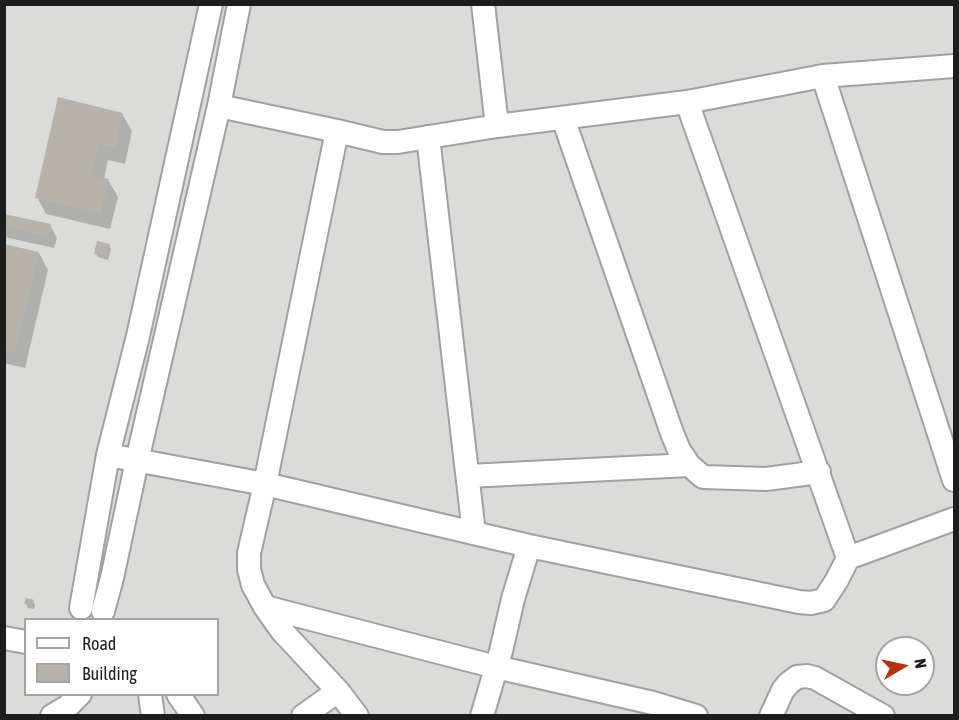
<!DOCTYPE html>
<html>
<head>
<meta charset="utf-8">
<style>
  body { margin:0 }
  #map { position:relative; width:959px; height:720px; overflow:hidden; background:#eeece4; font-family:"Asap Condensed",sans-serif }
  canvas { display:block }
  .frame { position:absolute; inset:0; border:6px solid #1d1d1d; pointer-events:none }
  .legend { position:absolute; left:24px; top:618px; width:195px; height:78px; box-sizing:border-box; background:#fff; border:2px solid #a5a5a5; margin:0; padding:8px 10px; list-style:none; font-size:18px; color:#1d1d1d }
  .legend li { display:flex; align-items:center; gap:12px; height:30px }
  .legend b { width:30px; border:2px solid #a5a5a5 }
  .north { position:absolute; left:875px; top:636px; width:60px; height:60px; box-sizing:border-box; background:#fff; border:2px solid #a5a5a5; border-radius:50%; rotate:81deg; font-size:16px; font-weight:700; line-height:24px; text-align:center; color:#1d1d1d }
  .north::after { content:''; display:block; margin:auto; width:21px; height:27px; background:#bb2e10; clip-path:polygon(50% 0,100% 100%,50% 72%,0 100%) }
</style>
</head>
<body>
<div id="map">
<canvas width="959" height="720"></canvas>
<div class="frame"></div>
<ul class="legend">
<li><b style="height:8px;background:#fff"></b>Road</li>
<li><b style="height:16px;background:#b7b2aa"></b>Building</li>
</ul>
<div class="north">N</div>
</div>
<script>
const ctx = document.querySelector('canvas').getContext('2d');
ctx.lineJoin = 'round';
function fillPath(path, color) {
  ctx.fillStyle = color;
  ctx.fill(path, 'evenodd');
}
function shape(rows) {
  const path = new Path2D();
  for (const r of rows) {
    path.moveTo(r[0], r[1]);
    for (let i = 2; i < r.length; i += 2) path.lineTo(r[i], r[i + 1]);
  }
  return path;
}
function strokePath(path, color, width, dash) {
  ctx.strokeStyle = color;
  ctx.lineWidth = width;
  ctx.lineCap = dash ? 'butt' : 'round';
  ctx.setLineDash(dash || []);
  ctx.stroke(path);
}
fillPath(shape([
  [4,5,954,5,954,715,5,715],
  [26,620,218,620,218,694,26,694],
  [887,648,923,648,923,684,887,684]
]), '#dbdbda');
fillPath(shape([
  [122,114,132,131,125,164,108,160,104,179,108,180,118,197,110,229,46,214,37,197],
  [4,215,50,225,57,238,54,248,4,237],
  [4,245,39,253,48,270,25,368,4,363],
  [109,245,111,249,108,260,98,257,96,254],
  [33,601,35,605,34,609,28,608,26,604]
]), '#0003');
fillPath(shape([
  [58,97,123,113,116,148,99,144,92,175,109,179,101,213,35,198],
  [4,214,51,224,48,237,4,227],
  [97,241,110,244,107,257,94,254],
  [4,244,39,252,16,352,4,350],
  [26,598,34,600,32,606,24,604]
]), '#b7b2aa');
const minor = shape([
  [483,4,497,126],
  [823,76,954,480],
  [687,102,848,558],
  [219,106,337,131,383,142,398,142,497,126,687,102,823,76,954,66],
  [563,118,672,433,679,450,689,465,703,477,766,479,819,472],
  [337,131,265,484,249,553,249,569,253,585,265,607,282,631,338,691],
  [428,137,474,533],
  [108,455,265,484,529,546,799,602,811,603,824,600,837,580,848,558,954,519],
  [468,476,689,465],
  [265,607,496,667,653,703,696,716],
  [81,608,108,455,138,336,211,4],
  [103,611,112,578,137,461,219,106,239,4],
  [4,638,26,642],
  [150,694,153,716],
  [178,694,193,716],
  [52,716,67,707,80,694],
  [303,716,338,691,357,716],
  [482,716,501,651,513,599,529,546],
  [771,716,783,690,789,683,797,677,807,676,815,678,883,716]
]);
strokePath(minor, '#a1a1a1', 26);
strokePath(minor, '#fff', 22);
</script>
</body>
</html>
